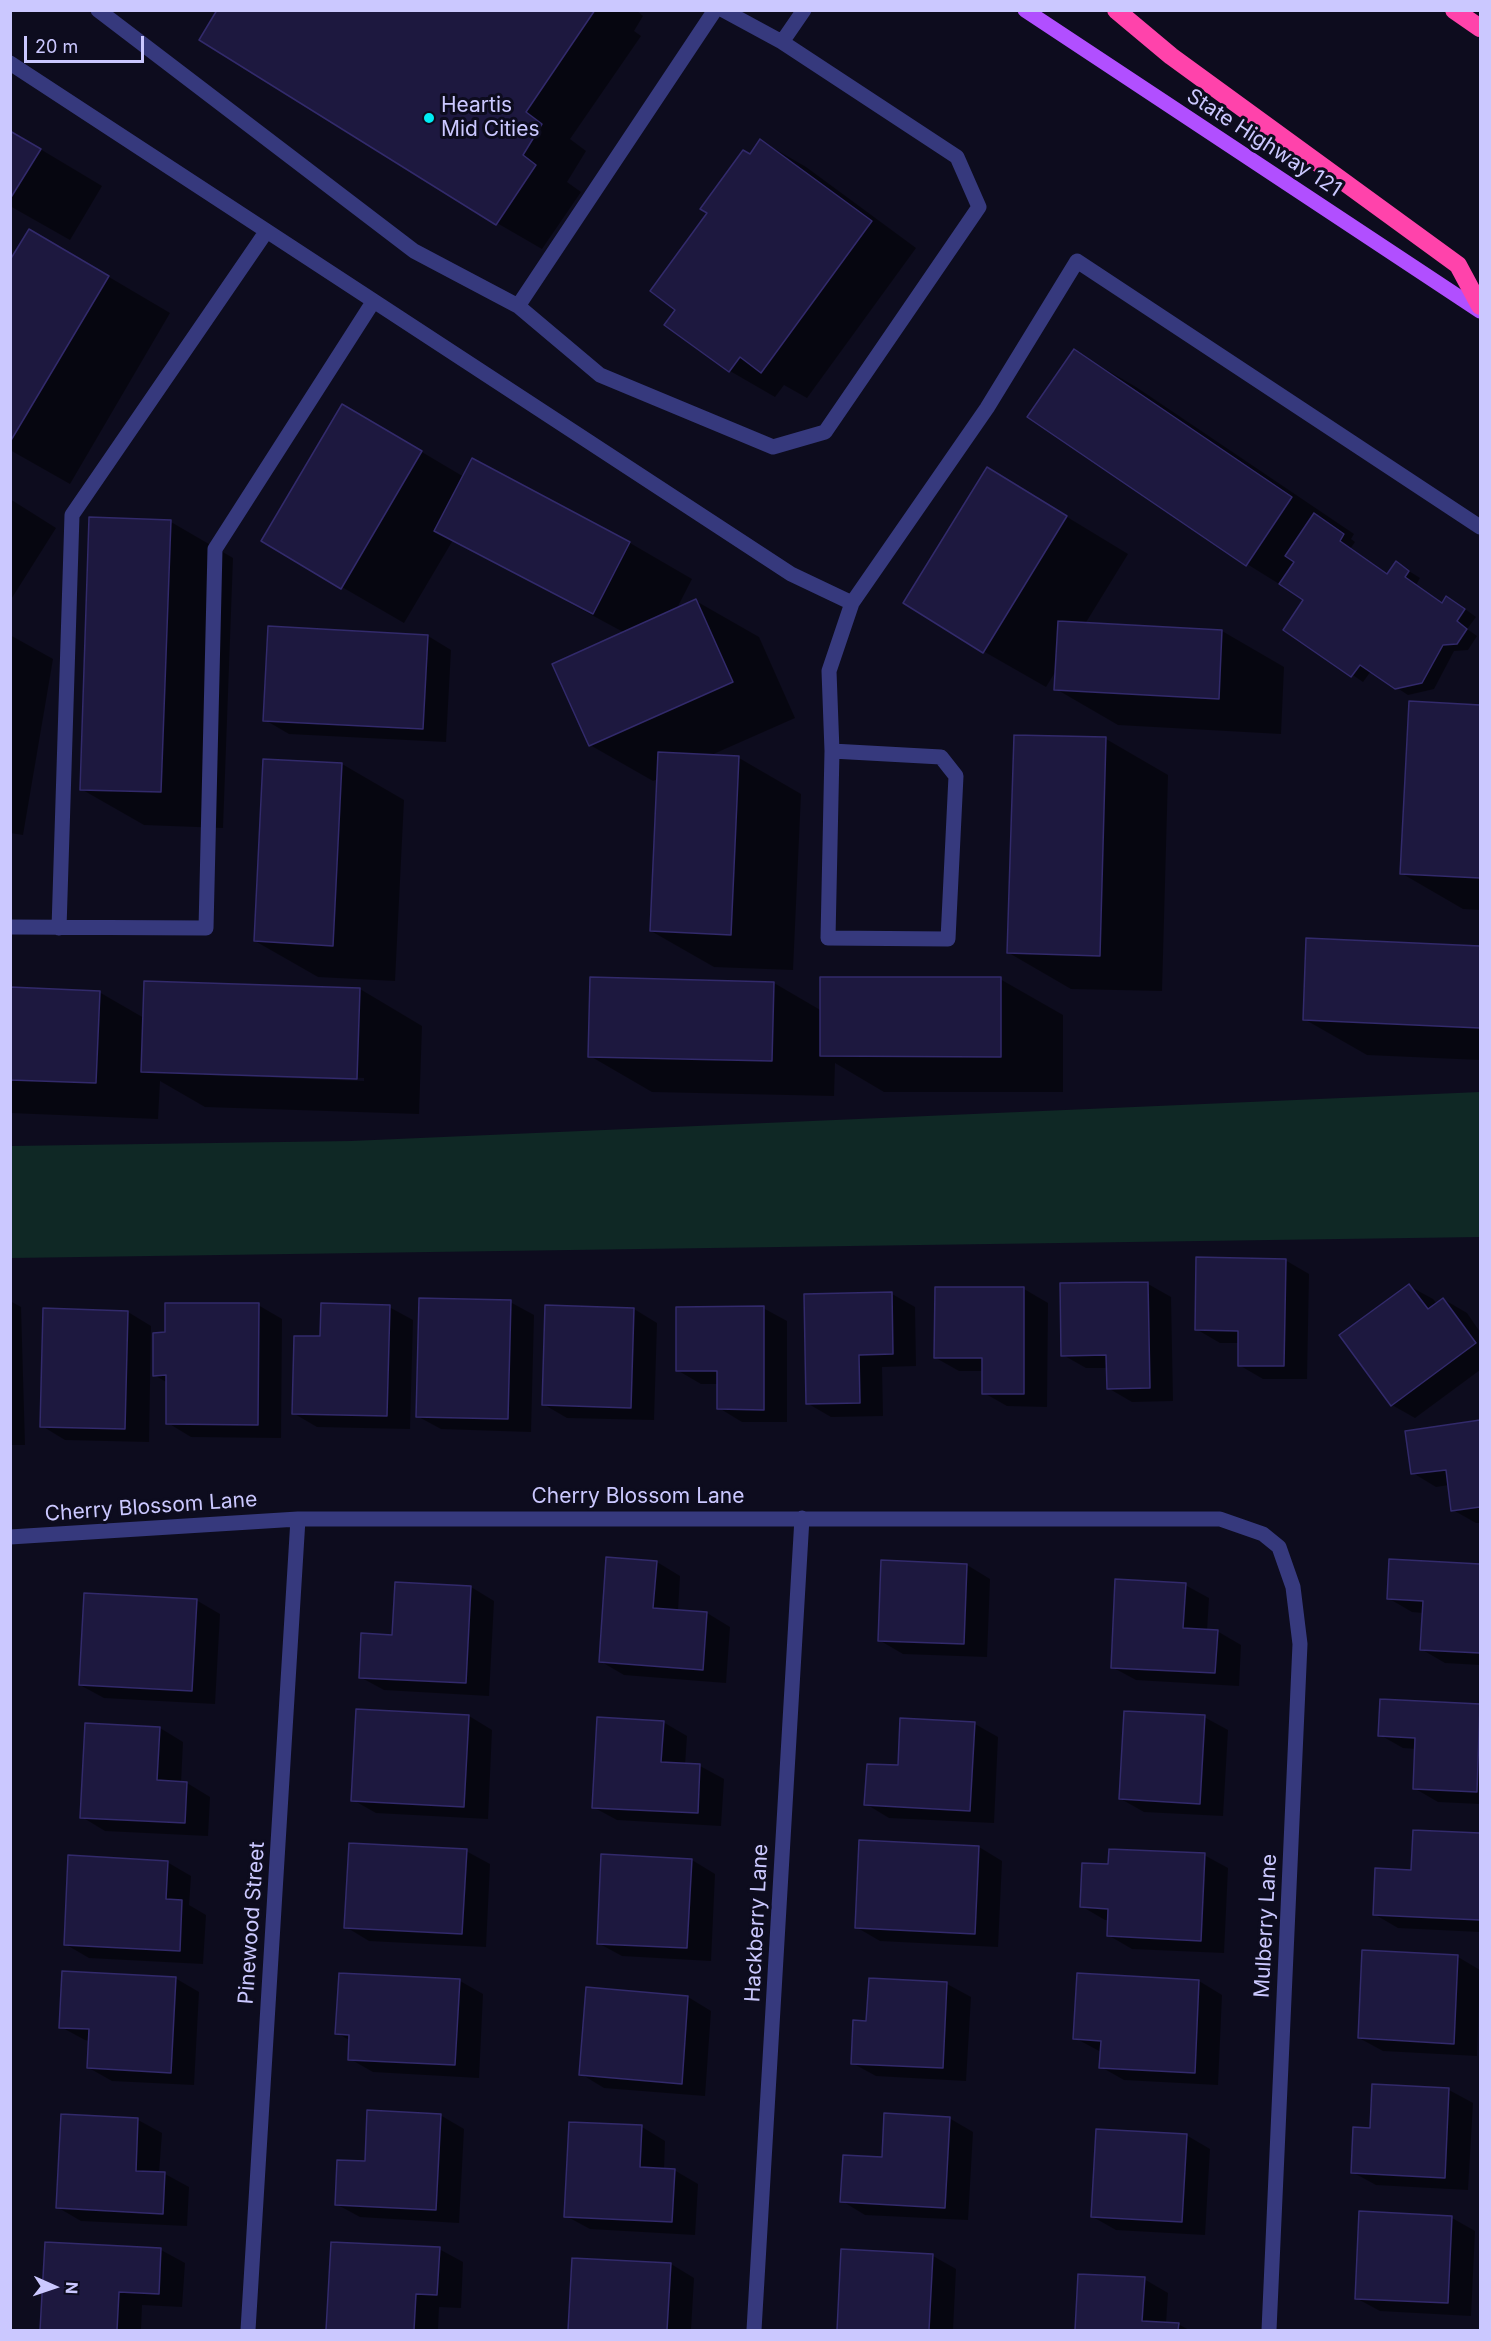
<!DOCTYPE html>
<html>
<head>
<meta charset="utf-8">
<style>
  body { margin:0 }
  #map { position:relative; width:1491px; height:2341px; overflow:hidden; background:#0d0c1e; font-family:Inter,sans-serif }
  canvas { display:block }
  .frame { position:absolute; inset:0; border:12px solid #cbc8ff; pointer-events:none }
  .north { position:absolute; left:24px; top:2257px; width:60px; height:60px; -webkit-text-stroke:4px #0d0c1e; paint-order:stroke; rotate:93deg; font-size:16px; font-weight:700; line-height:24px; text-align:center; color:#cbc8ff }
  .north::after { content:''; display:block; margin:auto; width:21px; height:27px; background:#cbc8ff; clip-path:polygon(50% 0,100% 100%,50% 72%,0 100%) }
  .scale { position:absolute; left:24px; top:36px; width:120px; height:27px; box-sizing:border-box; border:3px solid #cbc8ff; border-top:0; padding-left:8px; font-size:18px; line-height:21px; white-space:nowrap; color:#cbc8ff; -webkit-text-stroke:4px #0d0c1e; paint-order:stroke }
</style>
</head>
<body>
<div id="map">
<canvas width="1491" height="2341"></canvas>
<div class="frame"></div>
<div class="north">N</div>
<div class="scale">20 m</div>
</div>
<script>
const ctx = document.querySelector('canvas').getContext('2d');
ctx.lineJoin = 'round';
function fillPath(path, color) {
  ctx.fillStyle = color;
  ctx.fill(path, 'evenodd');
}
function shape(rows) {
  const path = new Path2D();
  for (const r of rows) {
    path.moveTo(r[0], r[1]);
    for (let i = 2; i < r.length; i += 2) path.lineTo(r[i], r[i + 1]);
  }
  return path;
}
function strokePath(path, color, width, dash) {
  ctx.strokeStyle = color;
  ctx.lineWidth = width;
  ctx.lineCap = dash ? 'butt' : 'round';
  ctx.setLineDash(dash || []);
  ctx.stroke(path);
}
function write(font, color, halo, rows, align = 'center') {
  ctx.font = font + ' Inter,sans-serif';
  ctx.lineWidth = 6;
  ctx.setLineDash([]);
  ctx.textBaseline = 'middle';
  ctx.strokeStyle = halo;
  ctx.fillStyle = color;
  for (const [text, x, y, turn = 0] of rows) {
    ctx.save();
    ctx.translate(x, y);
    ctx.rotate((+turn || 0) * Math.PI / 180);
    ctx.textAlign = isNaN(turn) ? turn : align;
    if (halo) ctx.strokeText(text, 0, 0);
    ctx.fillText(text, 0, 0);
    ctx.restore();
  }
}
fillPath(shape([
  [1480,1092,1480,1237,11,1258,11,1146,351,1141]
]), '#0f2825');
fillPath(shape([
  [219,10,636,10,643,16,634,31,641,36,570,139,586,151,567,182,581,192,542,249,497,223],
  [10,131,102,186,70,240,10,206],
  [761,141,806,167,916,248,807,398,784,385,775,397,730,371,666,324,677,309,709,213],
  [10,263,92,267,170,313,70,484,10,450],
  [1074,351,1136,387,1354,534,1351,539,1355,542,1350,549,1388,575,1396,563,1420,578,1416,585,1443,604,1458,604,1476,617,1467,629,1477,636,1468,650,1454,651,1434,689,1408,695,1371,671,1363,682,1285,629,1305,600,1247,564],
  [405,442,464,477,472,460,630,543,692,579,676,610,696,601,759,637,795,718,709,756,739,758,801,794,793,970,714,967,651,931,658,779,653,781,590,745,625,633,453,540,404,623,342,587],
  [988,469,1128,554,1085,624,1222,631,1284,667,1281,734,1118,725,1056,689,1057,669,1046,687,983,651],
  [10,499,56,528,10,601],
  [171,522,233,558,223,828,144,825,81,789],
  [10,635,53,659,23,835,10,833],
  [428,636,451,650,446,742,289,734,265,720],
  [1410,703,1480,707,1480,910,1463,909,1401,873],
  [1106,739,1168,775,1162,991,1071,989,1009,953],
  [342,764,404,800,395,981,318,977,255,941],
  [1308,939,1480,947,1480,1060,1367,1055,1304,1019],
  [1000,979,1063,1015,1063,1092,884,1092,835,1063,834,1096,652,1092,590,1056,774,983,822,1011],
  [146,982,360,989,422,1026,419,1114,205,1107,160,1081,158,1119,10,1113,10,989,99,992,144,1018],
  [204,1072,364,1078,364,1081,204,1075],
  [1285,1260,1309,1274,1307,1379,1263,1379,1239,1365,1239,1343,1220,1343,1196,1329],
  [1148,1284,1171,1297,1173,1401,1132,1402,1108,1388,1108,1368,1086,1368,1063,1355],
  [1409,1286,1433,1299,1437,1304,1443,1299,1467,1313,1480,1332,1480,1370,1415,1418,1392,1405],
  [1024,1289,1048,1303,1047,1407,1007,1406,984,1393,984,1371,959,1371,936,1358],
  [892,1294,915,1307,916,1366,882,1367,883,1416,831,1417,807,1403],
  [10,1301,21,1307,25,1445,10,1445],
  [510,1302,534,1315,531,1432,441,1429,417,1416],
  [258,1305,282,1319,281,1438,191,1437,168,1423,168,1383,154,1375,166,1334],
  [389,1307,413,1320,410,1429,317,1427,293,1413,321,1338],
  [763,1308,787,1321,787,1422,742,1422,719,1408,719,1384,701,1384,677,1370],
  [634,1309,657,1323,654,1420,567,1418,543,1404],
  [128,1312,151,1326,149,1442,65,1440,42,1426],
  [1480,1422,1480,1523,1476,1523,1453,1510,1449,1485,1436,1487,1413,1473,1407,1432],
  [1390,1561,1480,1565,1480,1665,1445,1663,1421,1649,1423,1613,1412,1612,1388,1598],
  [657,1562,680,1576,678,1611,707,1613,730,1627,726,1683,624,1675,600,1661],
  [967,1565,990,1579,987,1657,903,1654,879,1640],
  [1185,1585,1209,1598,1207,1631,1217,1631,1241,1645,1239,1686,1136,1680,1112,1667],
  [471,1587,494,1601,489,1696,384,1690,360,1677,394,1636],
  [196,1600,220,1614,215,1704,104,1698,80,1685],
  [1382,1700,1480,1705,1480,1804,1438,1802,1414,1788,1416,1749,1403,1748,1380,1735],
  [469,1716,492,1730,488,1819,376,1813,353,1800],
  [1204,1717,1228,1730,1223,1816,1144,1812,1121,1799],
  [663,1722,687,1736,685,1765,700,1766,724,1779,721,1826,617,1820,593,1807],
  [975,1724,998,1737,994,1823,889,1818,866,1804,899,1767],
  [160,1728,183,1742,181,1783,187,1783,210,1797,208,1836,105,1831,82,1817],
  [1415,1832,1480,1834,1480,1932,1398,1928,1374,1914,1413,1871],
  [979,1847,1002,1861,998,1947,880,1941,856,1927],
  [466,1851,490,1864,486,1947,369,1941,346,1927],
  [1204,1855,1228,1868,1224,1953,1132,1949,1108,1935,1109,1920,1105,1920,1081,1906,1109,1865],
  [692,1860,715,1874,711,1961,622,1956,598,1943],
  [167,1862,191,1876,189,1905,206,1915,203,1964,89,1958,65,1944],
  [1364,1952,1458,1957,1480,1970,1477,2056,1383,2051,1359,2038],
  [175,1978,199,1992,194,2085,112,2081,89,2068,90,2041,85,2040,61,2027],
  [870,1980,947,1984,971,1997,966,2081,876,2076,852,2063,868,2022],
  [460,1981,483,1994,479,2078,373,2072,350,2059,351,2041,337,2033],
  [1199,1981,1222,1995,1218,2085,1124,2080,1101,2067,1101,2052,1075,2038],
  [688,1997,711,2011,705,2096,604,2088,581,2074],
  [1373,2086,1449,2090,1473,2103,1468,2190,1376,2185,1352,2172,1371,2129],
  [440,2115,464,2129,459,2223,360,2217,336,2204,366,2163],
  [62,2116,138,2120,162,2133,159,2173,165,2174,189,2187,187,2226,81,2221,57,2207],
  [949,2118,973,2132,968,2220,865,2215,842,2201,883,2159],
  [642,2127,665,2141,664,2170,674,2170,698,2184,695,2235,590,2229,566,2216],
  [1186,2135,1210,2149,1205,2235,1116,2230,1093,2217],
  [1452,2218,1475,2231,1471,2316,1380,2311,1356,2298],
  [332,2243,439,2249,463,2262,461,2308,439,2307,438,2330,327,2330],
  [46,2244,161,2250,185,2263,182,2307,142,2305,141,2330,42,2330],
  [843,2251,933,2256,956,2269,953,2330,838,2330],
  [574,2259,671,2264,694,2278,691,2330,570,2330],
  [1079,2276,1144,2279,1168,2293,1166,2324,1178,2324,1189,2330,1076,2330]
]), '#0007');
const building = shape([
  [217,10,595,10,526,112,542,124,523,155,536,165,496,225,199,40,217,10],
  [10,131,41,149,10,199,10,131],
  [760,139,872,221,761,373,740,357,729,372,664,325,675,310,650,291,707,213,700,209,743,150,750,154,760,139],
  [29,229,109,276,10,442,10,260,29,229],
  [1074,349,1292,497,1246,566,1027,417,1074,349],
  [342,404,422,451,341,589,261,541,342,404],
  [472,458,630,542,593,614,434,531,472,458],
  [987,467,1067,516,983,653,903,603,987,467],
  [1314,513,1344,534,1340,541,1387,574,1396,561,1409,571,1405,577,1442,603,1446,596,1465,609,1457,621,1467,629,1457,644,1443,645,1422,683,1395,689,1360,665,1351,677,1283,630,1303,600,1279,584,1294,562,1285,556,1314,513],
  [89,517,171,520,161,792,80,790,89,517],
  [696,599,733,682,589,746,552,664,696,599],
  [1058,621,1222,630,1219,699,1054,690,1058,621],
  [268,626,428,635,423,729,263,721,268,626],
  [1409,701,1480,705,1480,878,1400,874,1409,701],
  [1014,735,1106,737,1100,956,1007,953,1014,735],
  [658,752,739,756,731,935,650,931,658,752],
  [263,759,342,763,333,946,254,941,263,759],
  [1306,938,1480,946,1480,1028,1303,1020,1306,938],
  [590,977,774,982,772,1061,588,1057,590,977],
  [820,977,1001,977,1001,1057,820,1056,820,977],
  [144,981,360,988,357,1079,141,1072,144,981],
  [10,987,100,991,96,1083,10,1080,10,987],
  [1196,1257,1286,1259,1284,1366,1238,1366,1238,1331,1195,1330,1196,1257],
  [1148,1282,1150,1388,1107,1389,1106,1355,1061,1356,1060,1283,1148,1282],
  [1409,1284,1428,1309,1443,1298,1476,1343,1391,1406,1339,1335,1409,1284],
  [935,1287,1024,1287,1024,1394,982,1394,982,1358,934,1358,935,1287],
  [892,1292,893,1354,859,1355,860,1403,806,1404,804,1294,892,1292],
  [419,1298,511,1300,508,1419,416,1417,419,1298],
  [165,1303,259,1303,258,1425,166,1424,166,1375,153,1376,153,1333,165,1332,165,1303],
  [321,1303,390,1305,387,1416,292,1414,294,1336,320,1336,321,1303],
  [545,1305,634,1308,631,1408,542,1405,545,1305],
  [764,1306,764,1410,717,1409,717,1371,676,1371,676,1307,764,1306],
  [43,1308,128,1311,125,1429,40,1427,43,1308],
  [1480,1420,1480,1507,1451,1511,1446,1470,1411,1474,1405,1431,1480,1420],
  [606,1557,657,1561,653,1608,707,1612,703,1670,599,1662,606,1557],
  [1389,1559,1480,1564,1480,1653,1420,1650,1423,1601,1387,1599,1389,1559],
  [881,1560,967,1564,964,1644,878,1641,881,1560],
  [1115,1579,1186,1583,1183,1628,1218,1630,1215,1673,1111,1668,1115,1579],
  [395,1582,471,1586,466,1683,359,1678,361,1633,392,1635,395,1582],
  [84,1593,197,1599,192,1691,79,1685,84,1593],
  [1380,1699,1480,1704,1477,1792,1413,1789,1415,1738,1378,1736,1380,1699],
  [356,1709,469,1715,464,1807,351,1801,356,1709],
  [1124,1711,1205,1715,1200,1804,1119,1799,1124,1711],
  [597,1717,664,1721,661,1762,700,1764,698,1813,592,1808,597,1717],
  [900,1718,975,1722,970,1811,864,1805,867,1764,898,1765,900,1718],
  [85,1723,160,1727,157,1780,187,1782,185,1823,80,1818,85,1723],
  [1413,1830,1480,1833,1480,1920,1373,1915,1375,1868,1411,1870,1413,1830],
  [859,1840,979,1846,975,1934,855,1928,859,1840],
  [349,1843,467,1849,462,1934,344,1928,349,1843],
  [1109,1849,1205,1853,1201,1941,1107,1936,1108,1909,1080,1907,1082,1863,1108,1864,1109,1849],
  [601,1854,692,1859,687,1948,597,1944,601,1854],
  [68,1855,168,1861,166,1899,182,1900,180,1951,64,1945,68,1855],
  [1362,1950,1458,1955,1454,2044,1358,2038,1362,1950],
  [62,1971,176,1977,171,2073,87,2068,89,2029,59,2028,62,1971],
  [339,1973,460,1979,455,2065,348,2060,349,2035,335,2034,339,1973],
  [1077,1973,1199,1980,1195,2073,1099,2068,1101,2041,1073,2039,1077,1973],
  [869,1978,947,1982,943,2068,851,2064,853,2020,866,2021,869,1978],
  [586,1987,688,1996,682,2084,579,2075,586,1987],
  [1372,2084,1449,2088,1445,2178,1351,2173,1353,2127,1370,2128,1372,2084],
  [367,2110,441,2114,436,2210,335,2205,337,2160,365,2161,367,2110],
  [884,2113,950,2117,945,2208,840,2202,843,2155,882,2157,884,2113],
  [61,2114,138,2118,136,2171,165,2172,163,2214,56,2208,61,2114],
  [569,2122,642,2125,640,2167,675,2169,672,2222,564,2217,569,2122],
  [1096,2129,1187,2134,1182,2222,1091,2217,1096,2129],
  [1359,2211,1452,2216,1448,2303,1355,2299,1359,2211],
  [45,2242,161,2248,159,2294,119,2292,117,2330,40,2330,45,2242],
  [331,2242,440,2247,437,2295,416,2294,414,2330,326,2330,331,2242],
  [841,2249,933,2254,929,2330,837,2330,841,2249],
  [572,2258,671,2263,667,2330,568,2330,572,2258],
  [1078,2274,1145,2277,1142,2321,1179,2323,1178,2330,1075,2330,1078,2274]
]);
fillPath(building, '#1d183f');
strokePath(building, '#322a6b', 1.5);
strokePath(shape([
  [98,10,414,251,518,306,715,10],
  [723,10,782,42],
  [10,63,791,574,852,603,987,408,1077,261,1480,527],
  [518,306,600,375,773,447,825,432,979,207,957,157,782,42,804,10],
  [832,751,828,938,948,939,956,776,941,757,832,751,829,671,852,603],
  [10,927,206,928,215,549,373,302],
  [59,928,72,515,266,232],
  [10,1537,298,1519,1220,1519,1263,1534,1279,1547,1293,1587,1300,1644,1269,2330],
  [248,2330,298,1519],
  [754,2330,802,1518]
]), '#36397d', 15);
strokePath(shape([
  [1025,10,1480,311]
]), '#b14fff', 15);
strokePath(shape([
  [1116,10,1171,56,1458,265,1480,306],
  [1454,10,1480,28]
]), '#ff43ab', 18);
for (const [x, y, r, color] of [
  [429,118,6,"#00ecf3"]
]) {
  const dot = new Path2D();
  dot.arc(x, y, r, 0, 2 * Math.PI);
  ctx.fillStyle = color;
  ctx.fill(dot);
  strokePath(dot, '#0d0c1e', 2);
}
write('21px', '#cbc8ff', '#0d0c1e', [
  ["Heartis",441,106],
  ["Mid Cities",441,130]
], 'left');
write('21px', '#cbc8ff', '#0d0c1e', [
  ["State Highway 121",1264,143,33],
  ["Cherry Blossom Lane",638,1497],
  ["Cherry Blossom Lane",151,1507,-4],
  ["Pinewood Street",252,1923,-86],
  ["Hackberry Lane",757,1923,-87],
  ["Mulberry Lane",1266,1926,-87]
]);
</script>
</body>
</html>
